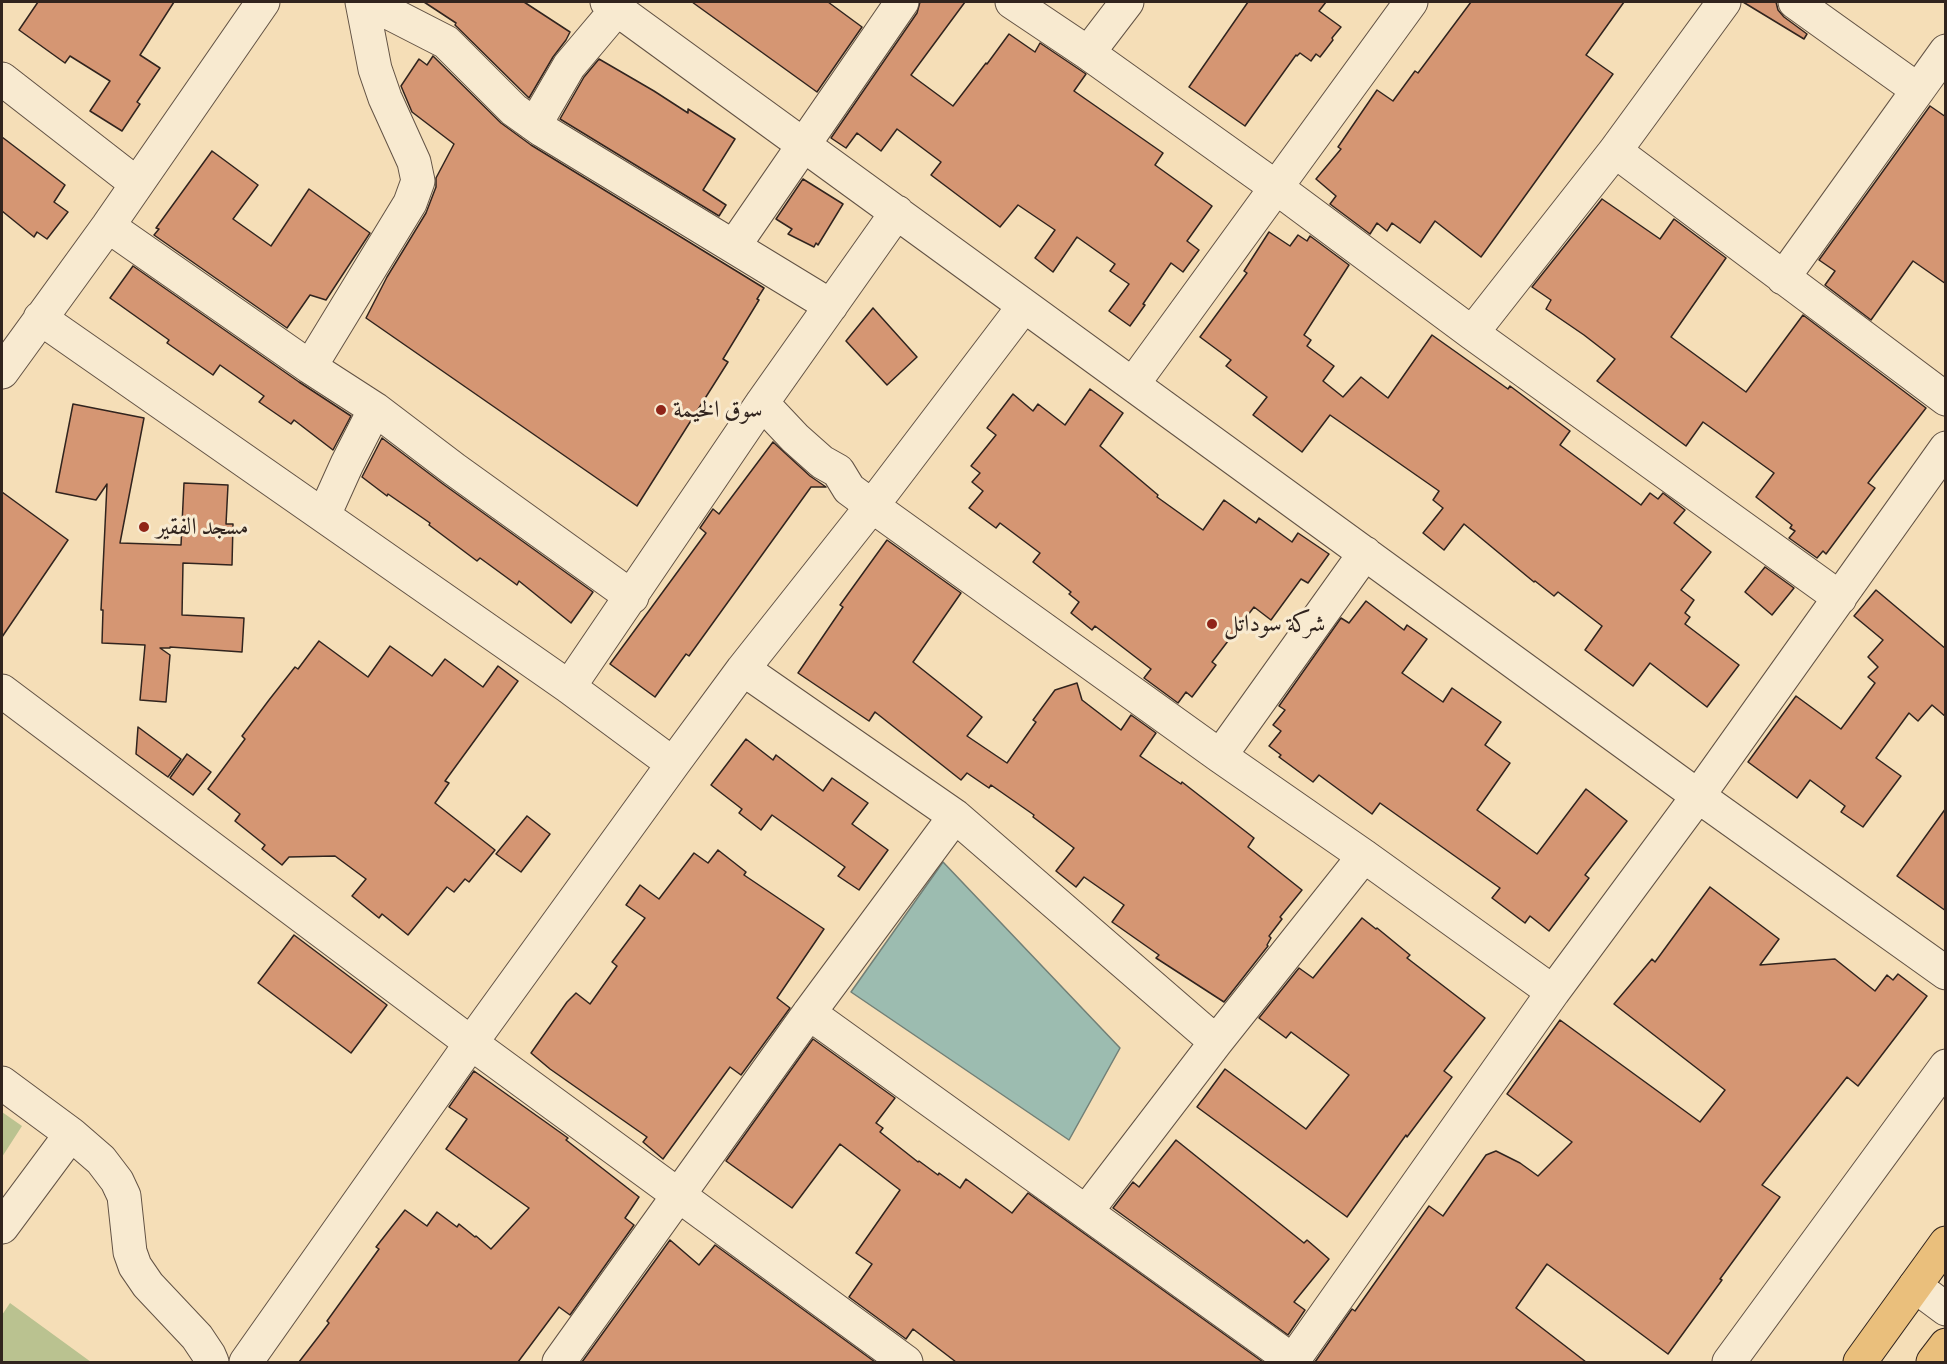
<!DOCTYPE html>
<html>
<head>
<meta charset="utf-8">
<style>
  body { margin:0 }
  #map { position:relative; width:1947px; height:1364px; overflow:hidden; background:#f5deb7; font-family:"EB Garamond",serif }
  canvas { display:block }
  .frame { position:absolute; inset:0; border:3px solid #31241e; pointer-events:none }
</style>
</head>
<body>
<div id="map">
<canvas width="1947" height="1364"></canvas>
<div class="frame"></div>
</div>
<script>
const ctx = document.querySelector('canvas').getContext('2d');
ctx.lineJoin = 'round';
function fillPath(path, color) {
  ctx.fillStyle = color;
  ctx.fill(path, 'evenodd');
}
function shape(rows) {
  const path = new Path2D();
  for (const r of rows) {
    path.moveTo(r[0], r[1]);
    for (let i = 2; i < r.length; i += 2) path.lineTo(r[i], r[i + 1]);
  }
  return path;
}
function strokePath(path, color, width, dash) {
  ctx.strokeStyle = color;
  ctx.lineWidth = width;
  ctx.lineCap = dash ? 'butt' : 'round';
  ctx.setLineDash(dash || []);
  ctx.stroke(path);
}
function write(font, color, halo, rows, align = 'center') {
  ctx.font = font + ' "EB Garamond",Amiri,serif';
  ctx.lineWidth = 6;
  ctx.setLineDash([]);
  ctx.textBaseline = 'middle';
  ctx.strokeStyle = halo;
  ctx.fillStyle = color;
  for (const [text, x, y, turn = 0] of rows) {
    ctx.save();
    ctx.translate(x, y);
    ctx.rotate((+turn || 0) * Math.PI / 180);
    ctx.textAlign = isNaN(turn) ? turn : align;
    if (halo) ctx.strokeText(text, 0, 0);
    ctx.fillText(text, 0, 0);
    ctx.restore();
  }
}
fillPath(shape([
  [2,1112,22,1126,2,1157],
  [10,1303,91,1362,2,1362,2,1315]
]), '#bac290');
const water = shape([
  [943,862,1120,1048,1069,1140,851,992,943,862]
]);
fillPath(water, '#9cbcb0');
strokePath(water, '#717f76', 1.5);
const building = shape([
  [38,2,174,2,140,55,160,68,137,102,140,104,122,131,90,111,110,81,70,56,65,63,19,30,38,2],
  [424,2,524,2,570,32,566,40,553,57,529,98,455,25,456,23,424,2],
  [692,2,828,2,862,27,817,92,692,2],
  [920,2,965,2,911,75,953,106,986,63,987,64,1009,34,1035,52,1040,43,1086,74,1074,91,1163,153,1155,165,1212,206,1187,241,1199,250,1183,272,1171,263,1143,304,1145,305,1130,326,1109,311,1129,284,1110,271,1115,264,1077,237,1053,272,1035,258,1055,230,1018,205,1000,227,931,175,941,162,897,129,881,151,857,133,846,148,831,138,917,13,920,2],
  [1248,2,1326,2,1319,11,1341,27,1332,38,1333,40,1320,57,1316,54,1311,61,1300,53,1297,56,1296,55,1245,126,1189,87,1248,2],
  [1471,2,1624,2,1586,55,1613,74,1481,257,1435,221,1420,243,1392,223,1387,231,1377,223,1370,234,1330,204,1336,196,1316,179,1341,149,1338,147,1377,90,1393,101,1415,71,1418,73,1471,2],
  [1743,2,1776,2,1778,10,1784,17,1807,34,1804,39,1743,2],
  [433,56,501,123,531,145,764,288,757,299,759,300,723,359,728,362,637,506,366,318,387,277,426,213,436,187,436,178,454,144,412,112,401,86,419,59,427,65,433,56],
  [599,59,654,91,688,113,688,109,735,139,703,190,726,205,719,216,560,119,584,77,599,59],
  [1930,106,1946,117,1946,284,1913,261,1871,320,1825,285,1835,271,1819,260,1930,106],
  [2,137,65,185,54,202,68,212,47,239,37,232,34,237,2,211,2,137],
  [212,151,258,185,233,219,271,246,309,189,370,233,326,300,310,295,287,328,154,235,159,229,156,228,212,151],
  [803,179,843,204,818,245,816,243,814,247,788,234,792,229,776,219,803,179],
  [1602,199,1660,239,1674,219,1726,258,1671,337,1746,392,1803,315,1926,408,1868,483,1875,488,1826,554,1823,551,1817,558,1789,538,1795,531,1790,528,1792,525,1756,497,1774,473,1703,422,1686,446,1597,381,1615,359,1584,335,1546,309,1551,300,1532,287,1602,199],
  [1269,232,1290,246,1298,235,1307,241,1310,236,1349,265,1304,335,1311,340,1307,346,1334,366,1323,381,1343,397,1361,377,1388,398,1432,335,1508,389,1510,386,1570,431,1560,445,1641,505,1650,493,1658,499,1663,493,1685,510,1674,523,1711,552,1681,590,1694,600,1685,613,1690,617,1685,624,1739,665,1707,707,1650,663,1633,686,1585,650,1602,626,1558,592,1554,596,1535,581,1534,582,1464,524,1444,550,1423,533,1443,508,1433,500,1439,491,1330,415,1302,452,1253,415,1267,397,1226,366,1231,360,1200,337,1247,273,1244,271,1269,232],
  [133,266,299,382,351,416,333,450,294,420,291,424,259,402,264,396,220,365,213,375,167,343,169,340,110,298,133,266],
  [873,308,917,357,887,385,846,341,873,308],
  [1090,389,1123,413,1100,446,1158,495,1157,497,1203,530,1224,500,1256,523,1259,518,1292,542,1298,533,1329,554,1308,583,1301,579,1271,620,1254,607,1212,662,1216,665,1192,697,1186,692,1178,703,1144,678,1151,669,1095,626,1092,630,1071,613,1079,602,1069,594,1071,592,1033,562,1040,553,1000,523,996,528,969,508,983,491,972,482,980,473,971,466,996,435,987,428,1013,394,1033,411,1038,404,1065,425,1090,389],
  [73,404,144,418,120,543,181,545,184,483,228,485,226,524,233,524,232,565,183,563,182,615,244,618,242,652,170,647,170,648,160,648,170,655,166,702,140,700,145,645,102,643,103,610,101,610,107,484,96,500,56,492,73,404],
  [382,438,443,484,593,592,571,623,519,581,517,585,480,558,477,561,429,525,430,523,388,494,387,496,362,477,382,438],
  [773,442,810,476,826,487,811,487,689,656,686,654,655,697,610,664,706,533,700,528,713,509,719,514,773,442],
  [2,492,68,540,2,637,2,492],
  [887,540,961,593,913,662,982,717,967,736,1007,763,1036,722,1033,720,1055,690,1077,683,1082,700,1121,730,1131,715,1156,733,1140,756,1181,784,1182,782,1254,838,1248,847,1302,890,1280,917,1282,919,1269,936,1271,938,1267,945,1268,946,1224,1002,1156,958,1159,955,1112,922,1124,905,1084,877,1076,887,1056,871,1074,848,1033,817,1034,815,991,785,989,788,967,773,961,780,875,712,869,721,798,673,843,607,840,605,887,540],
  [1765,567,1794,588,1772,615,1745,592,1765,567],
  [1876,590,1946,649,1946,717,1932,705,1918,721,1909,713,1876,758,1901,776,1863,827,1841,812,1845,806,1810,780,1797,798,1748,762,1796,696,1841,729,1875,683,1868,677,1878,667,1868,657,1883,640,1854,616,1876,590],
  [1366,601,1404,630,1407,625,1427,639,1402,673,1443,702,1452,688,1501,722,1485,745,1510,763,1477,810,1537,854,1586,789,1627,821,1585,875,1589,878,1549,931,1530,916,1525,923,1492,898,1500,888,1380,803,1372,814,1319,775,1313,782,1279,757,1281,755,1269,746,1281,731,1273,725,1285,710,1279,706,1341,618,1349,623,1366,601],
  [319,641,368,677,390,646,432,676,445,659,483,687,498,666,518,681,445,781,449,783,435,803,495,850,469,882,465,879,454,892,447,887,408,935,382,914,379,918,352,896,366,879,335,856,289,857,282,865,262,849,265,845,235,821,240,814,208,789,245,739,242,736,269,700,295,667,298,669,319,641],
  [138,727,181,759,168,777,136,754,138,727],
  [746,739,773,760,776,755,823,791,832,778,868,803,852,824,888,850,859,890,838,876,845,867,772,815,761,830,739,813,742,809,711,785,746,739],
  [187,754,211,772,193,795,170,778,187,754],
  [1946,808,1946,911,1897,876,1946,808],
  [527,816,550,834,521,872,496,854,527,816],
  [718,850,746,872,744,875,824,929,777,998,790,1008,741,1075,730,1067,663,1159,643,1142,647,1137,550,1069,531,1053,567,1002,576,993,590,1004,617,966,612,962,645,918,626,905,640,885,659,899,694,853,708,863,718,850],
  [1710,887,1779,939,1760,965,1835,959,1875,991,1887,975,1893,980,1898,974,1927,996,1858,1086,1847,1077,1762,1185,1780,1197,1720,1279,1722,1280,1668,1354,1547,1264,1516,1308,1586,1362,1315,1362,1352,1309,1355,1311,1429,1206,1443,1216,1486,1155,1496,1151,1520,1163,1538,1176,1572,1142,1507,1094,1560,1020,1700,1122,1725,1090,1614,1004,1652,959,1655,962,1710,887],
  [1362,918,1376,929,1377,928,1410,955,1407,958,1485,1018,1444,1071,1452,1077,1407,1137,1406,1135,1347,1217,1197,1107,1225,1069,1306,1129,1349,1075,1291,1032,1286,1038,1259,1018,1299,968,1313,978,1362,918],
  [294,935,387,1005,351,1053,258,983,294,935],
  [813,1039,895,1098,876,1123,883,1128,880,1132,918,1162,919,1161,938,1175,939,1173,960,1188,966,1179,1012,1213,1028,1193,1263,1362,956,1362,913,1329,906,1339,849,1297,872,1264,856,1253,900,1190,840,1144,792,1208,726,1161,813,1039],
  [474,1071,568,1138,566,1140,639,1197,625,1218,634,1225,570,1315,559,1307,518,1362,299,1362,329,1323,327,1321,379,1249,376,1247,405,1210,427,1226,437,1212,457,1227,459,1224,475,1237,476,1236,491,1249,529,1208,446,1149,467,1119,449,1107,474,1071],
  [1176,1140,1304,1243,1307,1240,1329,1259,1294,1302,1305,1310,1288,1335,1113,1208,1133,1182,1139,1187,1176,1140],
  [670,1240,699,1265,715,1245,875,1362,582,1362,670,1240]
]);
fillPath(building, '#d59673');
strokePath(building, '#31241e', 1.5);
const minor = shape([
  [368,2,446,42,514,110,542,130,831,306],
  [607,2,1698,796,1946,973],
  [1012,2,1088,53,1277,188,1472,333,1840,598],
  [1795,2,1918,90],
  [1088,53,1127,2],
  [2,79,137,184],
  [542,130,540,116,569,66,617,9],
  [1615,151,1946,399],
  [108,226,310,367,375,409,454,469,632,597],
  [734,246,902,2],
  [1783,278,1946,51],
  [40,318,569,687,673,764],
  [1472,333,1615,151,1724,2],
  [310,367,410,203,418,181,414,162,385,98,375,69,362,2],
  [2,372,108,226,263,2],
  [1133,384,1411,2],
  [762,403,795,438,822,462,838,471,849,489,872,506,1220,756,1364,856,1553,992],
  [324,515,347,464,375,409],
  [743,669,955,816,1216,1042],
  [569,687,762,403,897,212],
  [2,691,471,1043,906,1362],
  [1220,756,1365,553],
  [809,1013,1293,1361],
  [2,1083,71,1134,101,1160,117,1181,124,1196,130,1252,135,1266,148,1285,197,1337,209,1355,212,1362],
  [1086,1212,1216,1042,1364,856],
  [2,1227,71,1134],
  [1915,1286,1946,1309],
  [246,1362,471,1043,673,764,743,669,872,506,1024,306],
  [559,1362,809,1013,955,816],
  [1292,1362,1553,992,1698,796,1946,448],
  [1729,1362,1946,1066]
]);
const primary = shape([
  [1860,1362,1946,1243],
  [1933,1362,1946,1345]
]);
strokePath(minor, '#625244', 35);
strokePath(primary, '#31241e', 35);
strokePath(minor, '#f8ead0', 33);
strokePath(primary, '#eabf7c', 33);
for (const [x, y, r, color] of [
  [661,410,6,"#8f2418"],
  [144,527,6,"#8f2418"],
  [1212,624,6,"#8f2418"]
]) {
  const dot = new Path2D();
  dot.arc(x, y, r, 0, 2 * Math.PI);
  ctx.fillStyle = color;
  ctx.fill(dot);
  strokePath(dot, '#f8ead0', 2);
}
write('24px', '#31241e', '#f8ead0', [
  ["سوق الخيمة",673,410],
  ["مسجد الفقير",156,527],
  ["شركة سوداتل",1224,624]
], 'left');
</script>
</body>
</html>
